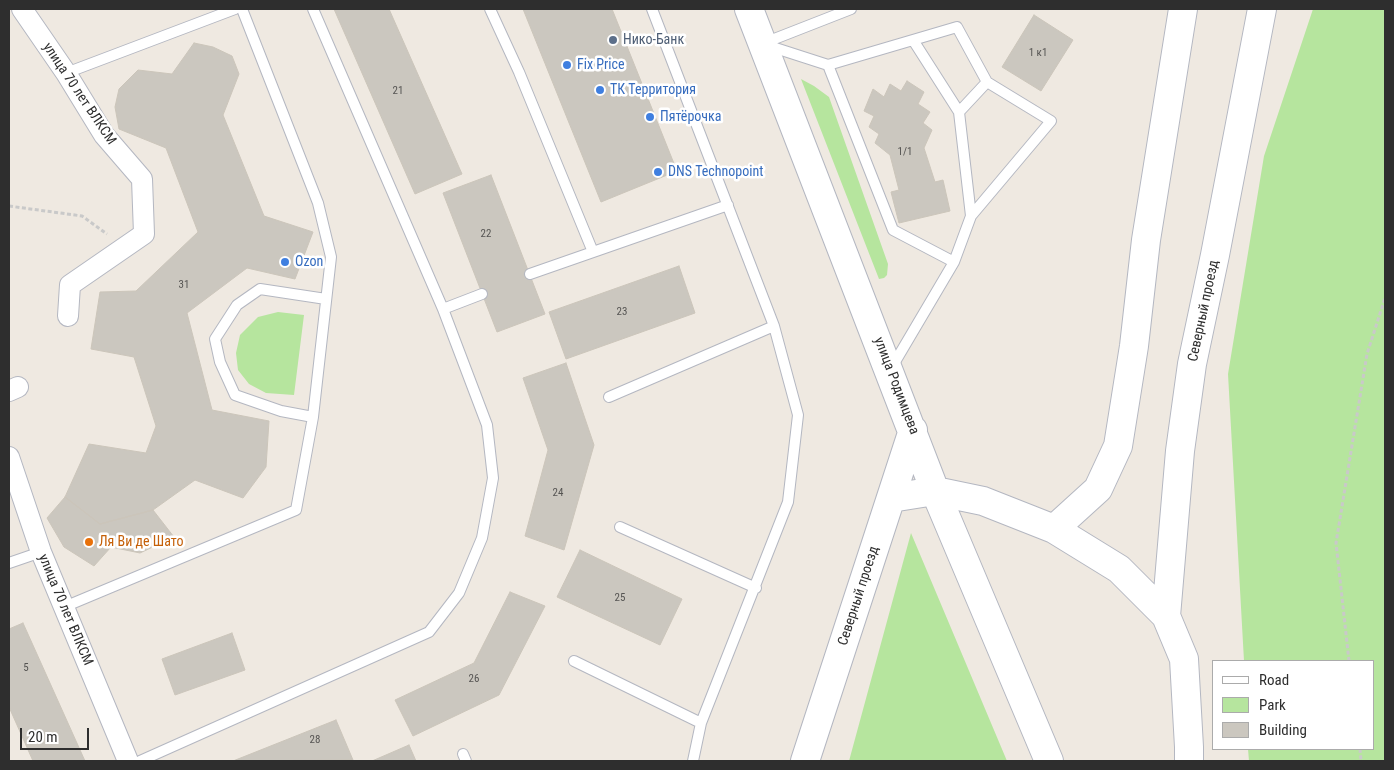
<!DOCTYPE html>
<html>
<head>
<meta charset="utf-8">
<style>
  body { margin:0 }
  #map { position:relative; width:1394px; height:770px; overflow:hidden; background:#efe9e1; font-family:"Roboto Condensed",sans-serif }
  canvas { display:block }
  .frame { position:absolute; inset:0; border:10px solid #2e2e2e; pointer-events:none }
  .legend { position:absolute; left:1212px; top:660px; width:162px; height:90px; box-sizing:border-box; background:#fff; border:1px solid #ababab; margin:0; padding:6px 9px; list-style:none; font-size:15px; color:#2e2e2e }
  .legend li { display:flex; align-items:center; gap:10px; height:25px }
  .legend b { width:25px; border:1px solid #ababab }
  .scale { position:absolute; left:20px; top:728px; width:69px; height:22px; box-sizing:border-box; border:2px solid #2e2e2e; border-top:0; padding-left:6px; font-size:15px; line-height:18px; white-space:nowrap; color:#2e2e2e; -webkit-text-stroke:4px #fff; paint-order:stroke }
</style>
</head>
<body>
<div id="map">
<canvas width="1394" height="770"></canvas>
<div class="frame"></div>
<ul class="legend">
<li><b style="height:6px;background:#fff"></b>Road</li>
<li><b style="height:14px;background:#b6e59e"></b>Park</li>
<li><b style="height:14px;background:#cbc7bf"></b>Building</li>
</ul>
<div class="scale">20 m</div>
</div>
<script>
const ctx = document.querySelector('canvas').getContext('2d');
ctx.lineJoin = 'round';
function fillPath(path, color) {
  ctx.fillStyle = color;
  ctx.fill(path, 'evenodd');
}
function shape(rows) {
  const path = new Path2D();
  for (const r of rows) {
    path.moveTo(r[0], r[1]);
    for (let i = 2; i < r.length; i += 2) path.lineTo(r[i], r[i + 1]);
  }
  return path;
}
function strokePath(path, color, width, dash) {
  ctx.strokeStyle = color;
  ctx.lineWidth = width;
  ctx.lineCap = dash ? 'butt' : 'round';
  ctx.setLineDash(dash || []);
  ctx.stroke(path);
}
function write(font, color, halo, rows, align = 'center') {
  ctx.font = font + ' "Roboto Condensed",sans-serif';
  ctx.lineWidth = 5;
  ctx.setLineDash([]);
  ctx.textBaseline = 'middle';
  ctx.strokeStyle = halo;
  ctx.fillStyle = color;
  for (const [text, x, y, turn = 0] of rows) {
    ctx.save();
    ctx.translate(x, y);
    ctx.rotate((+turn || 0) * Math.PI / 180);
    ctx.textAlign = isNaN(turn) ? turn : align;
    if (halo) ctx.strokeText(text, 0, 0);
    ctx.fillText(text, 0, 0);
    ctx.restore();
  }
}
fillPath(shape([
  [1313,9,1385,9,1385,761,1249,761,1248,749,1373,749,1373,661,1244,661,1228,374,1264,156],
  [801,79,814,86,829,97,888,264,887,275,884,278,879,279],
  [278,312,304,315,294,395,266,393,249,384,238,370,236,353,240,335,258,317],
  [911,533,1007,761,849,761]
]), '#b6e59e');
const building = shape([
  [334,9,389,9,462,174,415,194,334,9],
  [523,9,612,9,677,171,601,202,523,9],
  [1034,15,1073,40,1041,91,1002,67,1034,15],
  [194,43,213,47,232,56,239,74,223,115,264,216,313,232,295,279,247,268,187,313,212,410,269,421,266,467,243,498,195,480,153,510,100,524,65,497,89,444,146,453,156,426,134,357,91,349,100,292,136,291,198,232,166,148,119,129,115,107,119,89,138,70,172,74,194,43],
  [907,81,924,92,918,104,930,112,923,123,932,130,924,148,935,182,943,180,950,211,899,223,891,192,899,190,890,155,875,143,879,134,869,127,874,116,864,111,873,89,884,97,890,84,901,91,907,81],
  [491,175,545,314,497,332,443,193,491,175],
  [679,266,695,313,566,359,549,312,679,266],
  [566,363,594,445,564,550,525,536,548,450,523,378,566,363],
  [65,497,100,524,153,510,174,537,140,553,111,547,94,566,64,547,47,518,65,497],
  [580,550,682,599,660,645,557,597,580,550],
  [510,592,545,606,499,695,413,736,395,700,474,663,510,592],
  [23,623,85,761,33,761,9,707,9,629,23,623],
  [232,633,245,670,175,695,162,659,232,633],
  [336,720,353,760,233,761,336,720],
  [409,745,416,761,372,761,409,745]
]);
fillPath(building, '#cbc7bf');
strokePath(building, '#cbc5ba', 1);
const lane = shape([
  [490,9,519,72,593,252],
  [652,9,774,326,798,415,788,502,701,723,693,761],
  [913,40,959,112,971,216],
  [764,43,851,9],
  [766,45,828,65,893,230,954,262,892,367],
  [828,65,957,27,987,82,1051,121,971,216,954,262],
  [66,73,235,9],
  [959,112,987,82],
  [530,274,728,205],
  [443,309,482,294],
  [609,397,774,326],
  [313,417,281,411,235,395,220,362,215,339,237,305,260,289,326,299],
  [620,527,756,588],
  [9,563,41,552],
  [64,607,296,510,313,417,331,257,318,203,242,9],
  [574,661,701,723],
  [463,754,466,761],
  [140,761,429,632,459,593,482,538,493,478,487,425,443,309,313,9]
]);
const street = shape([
  [22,9,66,73,104,135,142,179,144,234,70,285,68,316],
  [9,391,18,387],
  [9,457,41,552,128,761]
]);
const secondary = shape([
  [749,9,935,491,1049,761],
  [891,498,935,491,983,501,1054,529,1119,569,1166,616,1184,659,1189,747,1189,761],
  [1054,529,1098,489,1118,446,1134,346,1146,240,1183,9],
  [1166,616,1180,451,1192,364,1215,255,1262,9],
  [805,761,913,430]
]);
strokePath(lane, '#b4b7c1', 12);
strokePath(street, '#b4b7c1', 22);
strokePath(secondary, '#b4b7c1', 30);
strokePath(shape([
  [9,206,82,216,107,234],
  [1349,661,1336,543,1367,354,1385,298],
  [1360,749,1361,761]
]), '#c9c9c9', 3, [4, 2.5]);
strokePath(lane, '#fff', 10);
strokePath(street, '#fff', 20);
strokePath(secondary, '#fff', 28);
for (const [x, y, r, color] of [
  [613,40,5,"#5c6f8a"],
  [567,65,5,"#3f7fe0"],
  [600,90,5,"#3f7fe0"],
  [650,117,5,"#3f7fe0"],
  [658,172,5,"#3f7fe0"],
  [285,262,5,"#3f7fe0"],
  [89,542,5,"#e8710a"]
]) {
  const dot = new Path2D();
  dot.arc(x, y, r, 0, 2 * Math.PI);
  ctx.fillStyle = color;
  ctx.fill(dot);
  strokePath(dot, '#fff', 2);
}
write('11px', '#555452', null, [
  ["1 к1",1038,53],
  ["21",398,91],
  ["1/1",905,152],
  ["22",486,234],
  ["31",184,285],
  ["23",622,312],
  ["24",558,493],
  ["25",620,598],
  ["5",26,668],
  ["26",474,679],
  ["28",315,740]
]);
write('14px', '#4e5e75', '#fff', [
  ["Нико-Банк",623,40]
], 'left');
write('14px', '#366cbe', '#fff', [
  ["Fix Price",577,65],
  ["ТК Территория",610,90],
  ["Пятёрочка",660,117],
  ["DNS Technopoint",668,172],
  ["Ozon",295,262]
], 'left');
write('14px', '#2e2e2e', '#fff', [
  ["улица 70 лет ВЛКСМ",79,94,56],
  ["Северный проезд",1204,311,-78],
  ["улица Родимцева",896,386,69],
  ["Северный проезд",859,596,-72],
  ["улица 70 лет ВЛКСМ",65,610,67]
]);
write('14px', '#c56008', '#fff', [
  ["Ля Ви де Шато",99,542]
], 'left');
</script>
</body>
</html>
